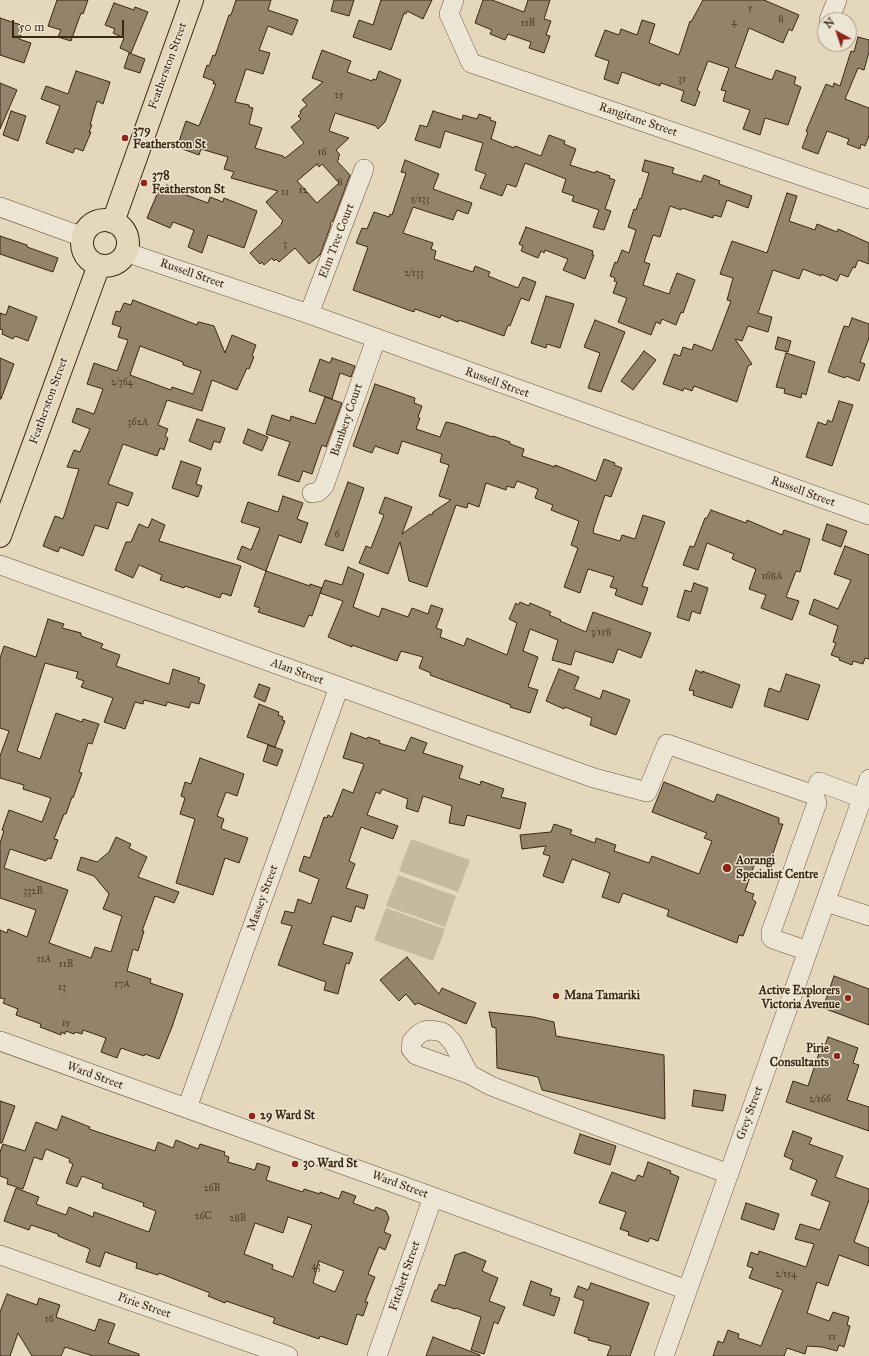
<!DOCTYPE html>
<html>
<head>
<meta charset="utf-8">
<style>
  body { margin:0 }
  #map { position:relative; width:869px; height:1356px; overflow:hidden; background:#e4d7bb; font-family:"IM FELL Great Primer",serif }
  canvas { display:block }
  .north { position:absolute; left:817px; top:12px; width:40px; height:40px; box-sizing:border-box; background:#ede5d3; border:1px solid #a69986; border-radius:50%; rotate:320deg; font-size:11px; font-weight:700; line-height:16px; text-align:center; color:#3c2712 }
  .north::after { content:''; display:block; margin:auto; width:14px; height:18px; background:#8f2418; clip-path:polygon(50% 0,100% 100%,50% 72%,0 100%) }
  .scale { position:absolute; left:12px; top:20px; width:112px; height:18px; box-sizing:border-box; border:2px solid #3c2712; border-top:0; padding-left:5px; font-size:12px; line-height:14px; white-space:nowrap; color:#3c2712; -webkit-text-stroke:3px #ede5d3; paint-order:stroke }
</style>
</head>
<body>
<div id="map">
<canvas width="869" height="1356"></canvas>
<div class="north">N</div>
<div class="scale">50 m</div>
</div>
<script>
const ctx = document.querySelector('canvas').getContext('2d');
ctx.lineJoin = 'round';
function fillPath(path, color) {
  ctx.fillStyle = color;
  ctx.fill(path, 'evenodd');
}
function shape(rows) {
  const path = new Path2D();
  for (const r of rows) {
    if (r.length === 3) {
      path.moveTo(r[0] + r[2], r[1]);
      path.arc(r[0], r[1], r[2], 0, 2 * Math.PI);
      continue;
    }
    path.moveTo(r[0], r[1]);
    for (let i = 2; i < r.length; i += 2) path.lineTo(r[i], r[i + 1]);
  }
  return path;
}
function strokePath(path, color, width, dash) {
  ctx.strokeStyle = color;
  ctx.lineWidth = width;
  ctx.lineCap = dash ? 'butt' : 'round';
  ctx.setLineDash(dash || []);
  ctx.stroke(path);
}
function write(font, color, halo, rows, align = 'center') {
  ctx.font = font + ' "IM FELL Great Primer",serif';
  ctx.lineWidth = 3;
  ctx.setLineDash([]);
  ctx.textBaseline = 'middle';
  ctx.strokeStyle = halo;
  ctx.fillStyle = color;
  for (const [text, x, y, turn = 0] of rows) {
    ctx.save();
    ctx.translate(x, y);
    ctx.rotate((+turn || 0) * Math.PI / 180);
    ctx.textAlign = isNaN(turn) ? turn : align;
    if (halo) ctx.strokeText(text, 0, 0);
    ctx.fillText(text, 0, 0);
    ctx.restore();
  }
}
fillPath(shape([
  [411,839,470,860,458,892,399,871],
  [398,875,456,896,445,927,386,906],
  [386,908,445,929,433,961,374,940]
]), '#c7b99e');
const building = shape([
  [57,0,88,0,83,14,81,13,71,41,58,37,61,30,48,26,57,0],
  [236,0,271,0,268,10,298,20,292,35,268,26,259,50,270,53,263,74,246,69,235,102,249,105,249,107,253,108,249,124,262,128,255,148,283,156,285,158,304,143,291,127,301,119,298,116,301,113,300,111,307,105,302,100,323,82,312,78,322,50,351,61,347,72,372,81,373,79,376,80,379,71,401,80,385,122,378,129,376,126,335,113,329,131,349,138,336,150,340,155,338,157,339,159,337,161,350,175,333,221,330,223,331,225,320,255,309,264,295,248,279,262,276,259,274,261,272,258,264,265,262,262,260,264,250,253,282,224,281,223,283,221,266,202,278,191,231,178,234,172,224,169,228,157,201,149,199,155,177,147,186,121,199,126,216,84,213,84,214,81,203,77,207,65,209,66,213,55,215,56,229,15,231,15,236,0],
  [317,164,319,167,322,164,339,183,317,203,297,181,317,164],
  [334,0,354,0,349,16,331,11,334,0],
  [381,0,432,0,423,19,407,11,406,14,404,13,391,50,353,37,359,20,373,25,381,0],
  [483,0,492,0,524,12,528,0,550,0,544,19,551,21,546,35,550,36,544,53,529,48,531,42,508,34,505,40,490,34,492,30,475,23,483,0],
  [703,0,764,0,799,15,792,31,789,29,783,43,749,28,735,67,772,80,776,70,796,77,794,84,801,87,788,125,765,118,760,135,743,129,750,110,723,101,726,91,721,90,729,68,708,61,697,90,700,92,695,106,681,101,684,91,661,83,660,86,622,72,618,84,604,79,609,61,595,56,605,30,619,35,621,29,637,35,642,20,655,24,649,43,679,55,690,21,691,22,703,0],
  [114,3,134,10,135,7,148,12,131,53,120,48,124,38,113,33,115,29,105,25,114,3],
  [0,18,24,26,19,39,31,43,24,63,0,55,0,18],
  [858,37,869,40,869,52,864,70,858,68,845,99,869,108,869,136,865,146,861,144,860,149,847,144,849,139,827,131,818,154,802,148,808,132,806,131,826,84,833,87,834,83,840,86,851,51,854,52,858,37],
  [129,53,145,59,140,73,124,68,129,53],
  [76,71,110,82,103,104,97,101,90,125,92,125,89,132,91,132,83,151,75,148,73,153,46,143,60,106,41,99,46,86,68,94,76,71],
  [0,83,17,90,0,129,0,83],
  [11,111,26,116,18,141,3,135,11,111],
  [433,111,462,120,463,115,477,119,479,114,491,118,490,120,496,122,491,139,514,148,515,146,541,156,549,135,565,141,564,144,576,149,570,165,595,173,596,171,610,176,609,178,615,180,605,209,611,211,604,230,593,227,599,210,572,201,574,196,562,192,566,179,525,163,516,187,507,184,502,196,480,188,486,174,475,170,483,143,445,131,440,148,415,140,420,125,427,127,433,111],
  [405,160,439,174,433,189,472,203,468,214,457,210,453,220,413,207,403,233,433,243,431,249,436,251,434,259,473,272,475,266,490,272,488,276,518,288,523,277,536,282,529,301,521,298,510,326,508,325,504,336,459,320,458,322,441,315,440,318,415,309,414,312,353,290,368,247,356,243,362,228,367,229,374,212,389,217,390,214,392,215,406,173,401,172,405,160],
  [645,160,674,168,672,173,701,182,704,175,720,181,719,184,752,196,748,208,727,200,721,217,714,215,713,218,682,208,681,210,670,206,660,237,653,235,644,262,650,264,643,285,669,294,677,273,695,280,683,313,681,312,676,325,662,319,660,324,656,322,651,335,618,322,627,298,613,293,617,282,614,281,615,278,610,276,615,262,617,263,622,250,629,253,636,230,628,227,634,209,636,210,640,198,641,199,649,173,642,171,645,160],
  [167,185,179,191,178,192,208,203,210,197,223,202,224,198,257,211,244,248,208,235,202,253,188,247,194,230,173,222,170,228,147,218,158,192,163,195,167,185],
  [787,193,797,196,789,221,815,230,817,224,837,232,838,229,869,243,869,264,858,260,855,268,853,267,848,277,840,274,837,281,821,274,821,276,803,269,799,279,773,270,758,313,772,317,768,332,748,326,742,341,735,339,752,364,748,366,737,402,694,386,692,391,684,388,683,391,663,384,674,354,680,356,683,347,692,350,694,344,712,351,731,301,727,300,733,278,720,274,732,241,767,253,787,193],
  [526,227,593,251,592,255,594,255,585,279,563,270,568,259,545,250,544,253,541,251,538,258,521,251,523,246,519,244,526,227],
  [0,236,27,245,27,247,58,258,53,272,0,254,0,236],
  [546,296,574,304,560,348,547,344,546,348,531,343,546,296],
  [133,300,197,325,198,322,199,322,214,326,225,353,232,335,256,345,252,356,254,357,249,369,247,368,237,390,212,380,202,411,167,400,158,425,168,429,165,436,168,438,164,450,160,448,157,456,123,444,108,484,133,493,128,506,117,502,108,529,95,525,83,556,60,547,58,552,43,546,55,516,63,519,79,469,67,467,74,450,80,452,90,429,72,422,77,408,94,414,103,389,87,384,94,363,117,371,128,340,118,337,121,327,112,324,116,311,120,312,124,303,131,305,133,300],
  [140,346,183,362,183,365,201,371,193,394,172,387,171,390,130,375,140,346],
  [9,306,37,317,28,341,15,336,13,339,2,334,3,330,0,329,0,313,6,315,9,306],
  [852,318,869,324,869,338,860,362,865,364,859,381,846,376,845,378,828,372,844,326,849,327,852,318],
  [595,320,625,332,601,392,588,388,600,353,584,347,595,320],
  [778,337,791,341,788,352,775,349,778,337],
  [644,351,656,360,633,390,621,381,644,351],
  [786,353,815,362,806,395,802,393,801,398,784,393,785,389,776,387,786,353],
  [0,358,14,364,1,399,0,399,0,358],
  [332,358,355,366,351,377,340,373,332,399,309,391,320,359,330,363,332,358],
  [375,384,415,398,414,403,422,406,418,417,420,418,416,429,440,437,446,422,455,424,492,437,493,436,510,442,510,444,524,449,522,456,555,467,555,465,596,481,604,459,615,463,614,465,622,468,611,497,605,495,594,527,593,533,620,541,622,535,635,539,643,515,665,522,642,586,648,588,642,605,615,595,617,589,610,587,614,577,588,569,580,593,564,587,578,548,571,545,579,521,551,510,553,505,535,498,538,489,517,481,514,488,507,486,506,490,486,483,479,507,468,503,467,508,456,505,427,587,409,581,400,542,388,574,359,563,366,546,371,548,384,515,379,513,385,497,412,507,402,534,430,514,432,515,433,512,451,500,439,496,449,465,440,462,442,454,402,441,398,454,375,446,372,453,353,446,375,384],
  [325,397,342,403,326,447,322,445,312,474,303,471,299,482,278,475,290,442,266,434,272,415,290,421,291,416,315,424,325,397],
  [839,401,853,405,832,466,806,457,818,422,826,425,828,420,832,422,839,401],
  [197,419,225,428,220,443,214,441,211,450,189,441,197,419],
  [248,429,268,437,262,451,243,443,248,429],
  [181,461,201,468,196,484,202,486,198,497,172,488,181,461],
  [348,482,364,488,343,551,325,545,348,482],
  [283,496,303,503,297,519,308,523,301,543,279,535,266,571,237,559,242,546,251,550,260,528,241,522,248,502,278,512,283,496],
  [711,510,746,523,747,520,782,535,784,530,810,539,800,572,796,571,786,597,799,601,792,620,761,608,766,595,749,589,756,569,732,559,734,554,707,543,698,570,683,565,690,546,694,547,705,518,707,518,711,510],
  [152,519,165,525,159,541,241,566,231,596,222,593,220,598,185,586,184,588,160,580,162,575,139,565,133,578,115,570,126,542,131,542,139,524,148,528,152,519],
  [827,524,847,531,841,547,822,540,827,524],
  [845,546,869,555,869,659,865,658,863,664,853,661,852,665,839,660,840,658,831,655,836,643,833,642,838,626,809,614,814,599,838,609,851,580,834,574,845,546],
  [348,567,364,574,353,607,379,617,382,608,408,617,412,608,428,614,431,605,443,609,436,628,442,630,440,637,464,646,467,638,507,655,517,623,509,619,516,603,518,605,520,602,529,606,530,603,551,612,549,615,561,620,560,621,586,632,593,612,651,633,641,658,618,649,613,663,575,651,571,665,552,660,558,640,530,629,523,651,538,657,528,687,538,690,530,713,510,707,511,705,430,675,431,673,419,668,423,657,401,651,397,661,352,645,352,647,328,637,343,601,320,593,325,580,342,585,348,567],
  [266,571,310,586,310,584,322,588,312,616,309,615,304,627,258,612,260,608,254,606,266,571],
  [694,583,708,588,700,614,692,611,689,621,677,617,685,590,691,592,694,583],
  [48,619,64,624,62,628,81,633,81,636,103,644,101,648,120,655,116,666,169,684,173,669,200,678,198,682,205,685,199,704,191,702,189,708,167,702,166,706,144,700,143,704,135,702,125,729,104,722,113,698,81,687,84,681,76,678,78,672,45,663,17,751,40,759,56,713,82,722,83,719,99,724,92,744,88,743,79,772,82,773,73,798,72,797,66,814,64,814,54,839,58,840,51,859,48,858,46,861,10,849,4,868,68,890,49,943,91,958,95,947,111,952,122,916,103,909,109,894,94,876,77,870,81,857,97,862,109,852,116,837,131,844,129,848,147,857,138,877,179,892,174,903,155,896,142,931,144,931,138,951,133,949,127,971,151,979,150,983,183,994,172,1027,159,1059,145,1054,144,1056,121,1048,117,1058,101,1052,106,1038,83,1030,82,1034,75,1032,74,1034,66,1031,65,1034,61,1032,61,1035,40,1027,41,1024,16,1015,18,1009,3,1003,5,999,0,998,0,930,7,933,8,929,27,937,36,910,0,898,0,843,4,831,2,830,9,810,42,822,51,798,23,789,24,785,0,778,0,756,9,731,0,728,0,658,4,646,36,657,48,619],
  [559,669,579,677,574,689,600,699,603,690,630,700,616,735,590,725,592,718,565,707,564,709,546,701,559,669],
  [696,670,702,673,702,671,740,685,732,708,693,695,694,691,689,690,696,670],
  [786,674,820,685,808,720,764,706,769,688,780,692,786,674],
  [259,684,270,688,265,702,254,697,259,684],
  [259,704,279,712,278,715,283,717,282,720,285,721,275,747,247,737,259,704],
  [351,733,367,739,368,737,380,741,379,743,405,751,411,737,427,743,423,753,463,766,459,778,480,785,481,781,504,789,501,797,526,803,520,829,467,815,464,826,449,823,452,806,423,796,418,812,406,808,408,799,382,789,380,794,376,792,367,815,398,826,393,839,361,827,349,861,355,864,346,888,368,895,364,909,356,906,351,922,332,916,323,944,353,953,349,964,346,963,338,994,324,990,326,982,278,965,292,926,281,923,285,911,294,913,298,899,311,904,319,879,299,871,304,856,310,858,324,817,327,818,328,815,332,817,343,789,353,793,364,764,343,758,351,733],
  [268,745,283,750,277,766,263,761,268,745],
  [200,758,244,774,237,796,226,792,217,816,224,819,221,828,222,829,248,838,239,863,225,858,213,895,176,883,195,819,180,814,185,798,181,796,185,782,191,784,200,758],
  [664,782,714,802,717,794,779,818,779,824,783,824,771,859,765,857,764,862,756,860,745,891,754,894,752,899,756,902,743,936,739,935,737,943,667,916,669,910,623,893,619,903,602,897,610,873,572,859,563,883,543,876,550,856,543,854,546,846,522,849,520,835,551,832,554,824,572,830,570,834,595,843,596,838,616,845,614,851,649,863,652,856,699,874,712,841,704,838,707,833,652,812,664,782],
  [407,957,439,994,442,988,476,1003,466,1024,418,1003,415,1005,406,994,399,1001,380,980,407,957],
  [834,976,869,989,869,1025,823,1008,834,976],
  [489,1012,533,1017,554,1022,556,1036,664,1055,665,1119,542,1090,538,1077,497,1068,496,1028,492,1027,489,1012],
  [828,1037,858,1048,853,1063,859,1065,847,1100,869,1107,869,1131,786,1102,793,1081,808,1086,821,1047,824,1048,828,1037],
  [694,1090,726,1095,723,1111,692,1106,694,1090],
  [0,1101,15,1106,2,1143,0,1143,0,1101],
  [62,1116,90,1127,89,1129,155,1151,158,1142,173,1148,176,1140,198,1149,200,1144,225,1152,224,1155,229,1157,228,1162,255,1170,257,1163,270,1167,266,1180,303,1192,304,1189,320,1194,320,1192,339,1199,342,1191,356,1196,353,1203,374,1211,376,1207,386,1211,389,1218,384,1232,391,1235,385,1250,379,1247,368,1274,375,1277,365,1302,368,1302,363,1316,357,1314,347,1345,320,1336,319,1339,273,1323,275,1318,226,1301,225,1303,208,1296,210,1293,159,1273,158,1275,136,1268,137,1263,105,1252,100,1267,86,1262,90,1249,58,1236,58,1234,31,1225,29,1230,4,1221,16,1188,39,1197,36,1204,66,1215,69,1207,93,1217,94,1212,149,1232,156,1211,143,1206,144,1203,102,1188,103,1184,82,1176,77,1187,66,1183,73,1164,69,1162,70,1159,46,1149,42,1160,34,1157,23,1189,7,1184,8,1179,0,1176,0,1152,3,1144,25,1151,36,1122,57,1130,62,1116],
  [288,1217,312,1225,293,1277,272,1269,273,1265,244,1254,255,1223,283,1233,288,1217],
  [319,1261,344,1271,335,1292,313,1283,319,1261],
  [793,1131,812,1138,809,1144,843,1156,835,1177,869,1189,869,1200,854,1242,869,1248,869,1266,839,1255,828,1286,817,1282,807,1313,829,1321,833,1312,849,1317,847,1325,850,1326,844,1347,839,1345,837,1351,822,1347,807,1346,805,1354,787,1348,784,1356,713,1356,718,1341,723,1343,728,1330,739,1334,738,1338,761,1346,783,1290,749,1278,753,1268,747,1266,751,1252,758,1255,759,1251,806,1267,814,1244,795,1239,800,1224,820,1230,830,1202,811,1195,817,1180,790,1169,793,1160,784,1156,793,1131],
  [580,1134,616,1146,610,1165,574,1153,580,1134],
  [648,1162,671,1171,670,1173,679,1177,658,1241,650,1238,648,1242,628,1235,629,1232,620,1229,626,1212,599,1203,612,1172,635,1181,638,1175,643,1177,648,1162],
  [746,1203,779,1214,774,1230,741,1219,746,1203],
  [464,1252,486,1261,482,1271,498,1278,489,1301,505,1307,498,1324,494,1322,484,1354,471,1350,481,1317,456,1308,455,1309,431,1301,435,1290,437,1290,439,1284,445,1286,455,1255,464,1252],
  [531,1281,552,1289,550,1295,560,1298,554,1316,523,1305,531,1281],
  [591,1283,649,1303,630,1356,607,1356,611,1346,588,1340,589,1338,574,1333,584,1301,574,1297,578,1286,588,1290,591,1283],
  [7,1294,37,1305,39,1298,60,1305,56,1317,95,1331,99,1319,115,1324,108,1343,139,1354,139,1356,93,1356,65,1347,61,1356,32,1356,18,1333,10,1356,0,1356,0,1312,7,1294],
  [433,1337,480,1355,480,1356,426,1356,433,1337]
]);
fillPath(building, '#93836a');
strokePath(building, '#3c2712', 1);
const minor = shape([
  [454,0,449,14,471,63,869,199],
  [829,20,837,0],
  [0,207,83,237],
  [125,252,309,314,869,515],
  [309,314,364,169],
  [312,493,318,492,324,486,376,339],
  [0,565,594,778,647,792,667,744,814,795,819,782,862,798],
  [826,902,869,916],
  [808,951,773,939,771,937,771,932,817,803,814,795],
  [0,1041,433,1197,687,1290],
  [469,1074,453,1043,446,1035,442,1032,431,1030,424,1031,419,1034,412,1041,411,1049,416,1055,469,1074,491,1086,559,1112,729,1174],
  [187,1108,339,687],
  [0,1255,288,1356],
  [377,1356,433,1197],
  [664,1356,869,779]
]);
const major = shape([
  [105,243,23],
  [113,222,192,0],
  [0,536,99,265]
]);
strokePath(minor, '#66533c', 20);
strokePath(major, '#3c2712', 24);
strokePath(minor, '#ede5d3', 19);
strokePath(major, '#e4d7bb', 22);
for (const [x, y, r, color] of [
  [125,138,4,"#8f2418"],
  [144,183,4,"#8f2418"],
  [727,868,5,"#8f2418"],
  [556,996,4,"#8f2418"],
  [848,998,4,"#8f2418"],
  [837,1056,4,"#8f2418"],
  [252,1116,4,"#8f2418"],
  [295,1164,4,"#8f2418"]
]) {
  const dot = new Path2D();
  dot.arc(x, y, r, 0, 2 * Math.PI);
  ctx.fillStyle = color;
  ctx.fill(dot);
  strokePath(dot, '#ede5d3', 1.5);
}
write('10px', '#523e28', null, [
  ["5",750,9],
  ["8",781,20],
  ["4",734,23],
  ["11B",528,24],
  ["31",682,80],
  ["25",339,96],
  ["16",322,153],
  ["8",340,183],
  ["12",303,191],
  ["11",285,193],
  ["5/133",420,200],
  ["3",285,245],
  ["2/133",414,274],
  ["2/364",122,383],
  ["362A",138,423],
  ["6",337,535],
  ["168A",772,577],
  ["3/158",601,633],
  ["332B",33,892],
  ["11A",44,960],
  ["11B",66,965],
  ["17A",122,985],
  ["13",62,988],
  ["15",66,1024],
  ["2/166",820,1100],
  ["26B",212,1189],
  ["26C",203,1217],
  ["28B",238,1219],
  ["43",316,1267],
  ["2/154",786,1275],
  ["16",49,1320],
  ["11",832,1338]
]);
write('12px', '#3c2712', '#ede5d3', [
  ["Featherston Street",168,66,-70],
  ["Rangitane Street",638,120,19],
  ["Elm Tree Court",337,241,-69],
  ["Russell Street",192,274,19],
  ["Russell Street",497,383,20],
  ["Featherston Street",49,401,-70],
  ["Bambery Court",347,420,-71],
  ["Russell Street",803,492,20],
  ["Alan Street",297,672,20],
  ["Massey Street",263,898,-70],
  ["Ward Street",95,1076,20],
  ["Grey Street",750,1113,-70],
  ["Ward Street",400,1185,20],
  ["Fitchett Street",405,1276,-71],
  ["Pirie Street",144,1306,19]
]);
write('bold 12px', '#3c2712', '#ede5d3', [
  ["379",133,131],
  ["Featherston St",133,145],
  ["378",152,176],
  ["Featherston St",152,190],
  ["Aorangi",736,861],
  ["Specialist Centre",736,875],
  ["Active Explorers",840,991,"right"],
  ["Victoria Avenue",840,1005,"right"],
  ["Mana Tamariki",564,996],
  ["Pirie",829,1049,"right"],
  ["Consultants",829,1063,"right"],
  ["29 Ward St",260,1116],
  ["30 Ward St",303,1164]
], 'left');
</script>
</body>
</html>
